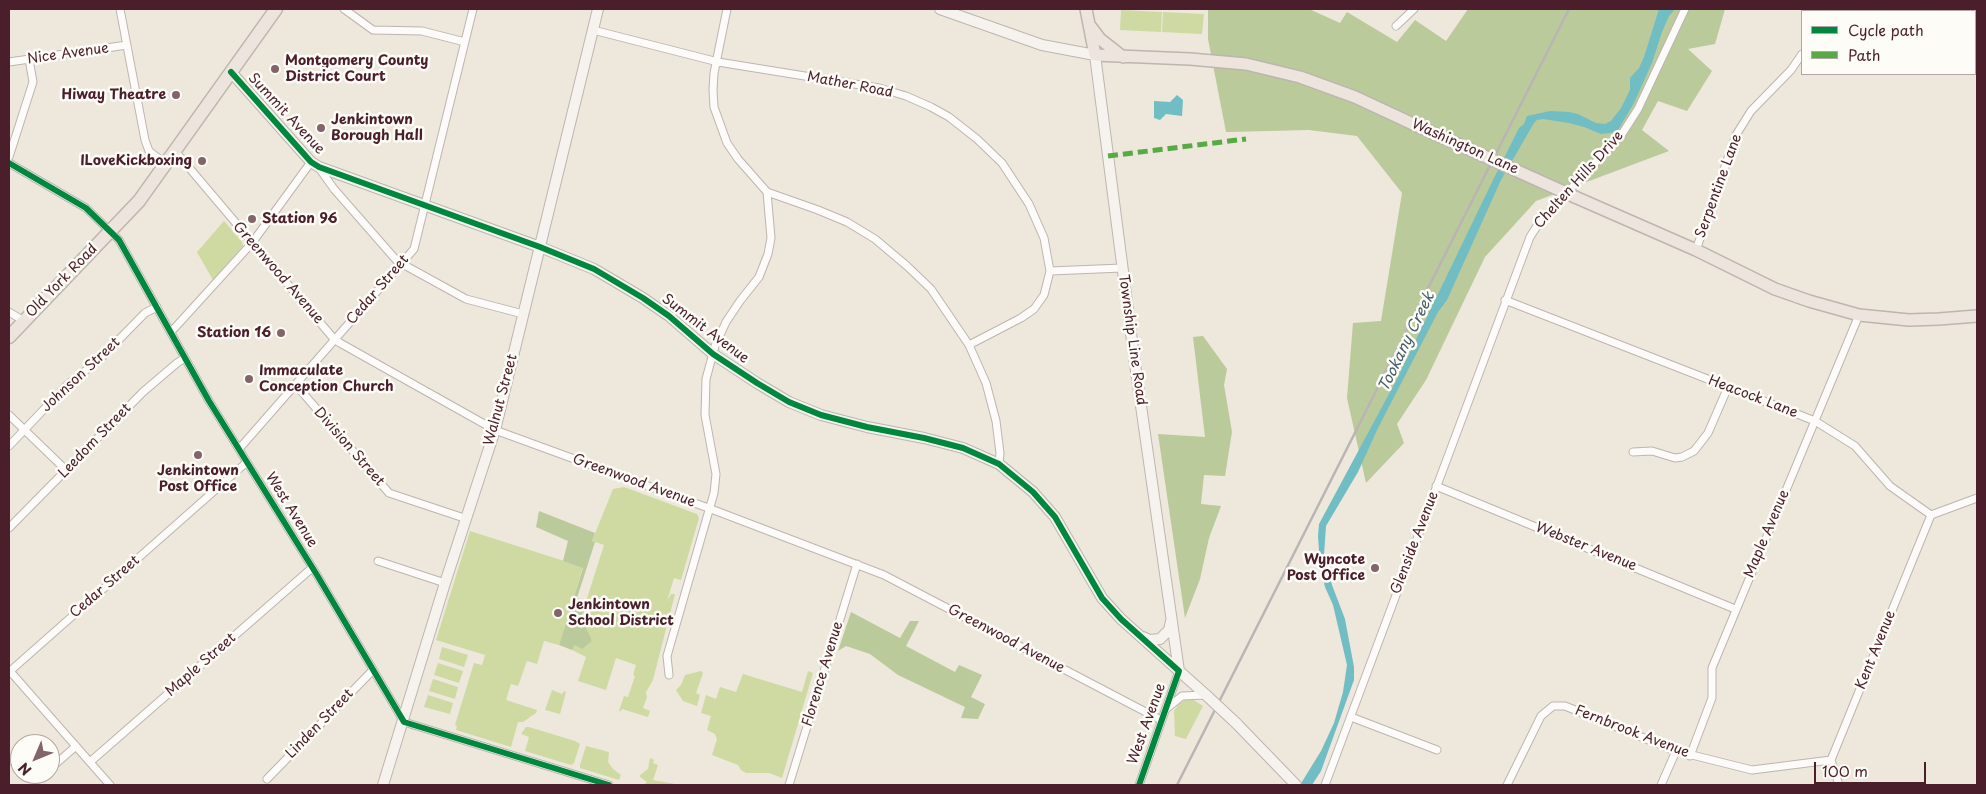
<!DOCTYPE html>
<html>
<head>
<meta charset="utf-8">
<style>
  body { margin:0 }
  #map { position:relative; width:1986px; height:794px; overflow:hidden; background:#ede7dc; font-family:"Playpen Sans",sans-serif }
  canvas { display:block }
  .frame { position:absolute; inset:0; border:10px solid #4a1f2b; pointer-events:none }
  .legend { position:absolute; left:1801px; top:10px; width:175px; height:65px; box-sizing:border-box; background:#fdfcf7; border:1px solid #b5a4a5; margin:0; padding:6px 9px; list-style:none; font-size:15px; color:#4a1f2b }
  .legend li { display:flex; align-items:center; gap:10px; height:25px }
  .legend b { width:25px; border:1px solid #b5a4a5 }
  .north { position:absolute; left:10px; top:734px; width:50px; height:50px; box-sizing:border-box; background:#fdfcf7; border:1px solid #b5a4a5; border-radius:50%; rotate:225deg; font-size:14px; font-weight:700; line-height:20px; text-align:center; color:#4a1f2b }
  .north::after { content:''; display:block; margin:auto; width:18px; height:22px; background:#836569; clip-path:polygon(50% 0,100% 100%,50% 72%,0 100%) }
  .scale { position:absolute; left:1814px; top:762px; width:112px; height:22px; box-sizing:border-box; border:2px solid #4a1f2b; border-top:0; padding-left:6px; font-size:15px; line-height:18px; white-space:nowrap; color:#4a1f2b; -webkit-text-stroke:4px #fdfcf7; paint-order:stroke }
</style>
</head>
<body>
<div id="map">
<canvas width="1986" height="794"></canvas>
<div class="frame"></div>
<ul class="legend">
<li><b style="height:6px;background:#00873e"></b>Cycle path</li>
<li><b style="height:6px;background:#57aa44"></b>Path</li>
</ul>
<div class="north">N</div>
<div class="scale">100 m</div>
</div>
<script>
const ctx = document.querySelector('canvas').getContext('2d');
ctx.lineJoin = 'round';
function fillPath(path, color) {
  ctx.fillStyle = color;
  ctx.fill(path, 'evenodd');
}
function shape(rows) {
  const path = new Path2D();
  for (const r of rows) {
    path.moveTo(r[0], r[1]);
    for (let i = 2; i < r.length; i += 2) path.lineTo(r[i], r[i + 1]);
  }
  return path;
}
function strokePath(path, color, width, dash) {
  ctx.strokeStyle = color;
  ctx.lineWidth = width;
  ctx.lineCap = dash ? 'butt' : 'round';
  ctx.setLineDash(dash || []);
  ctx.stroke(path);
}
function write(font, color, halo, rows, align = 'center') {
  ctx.font = font + ' "Playpen Sans",sans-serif';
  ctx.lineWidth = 5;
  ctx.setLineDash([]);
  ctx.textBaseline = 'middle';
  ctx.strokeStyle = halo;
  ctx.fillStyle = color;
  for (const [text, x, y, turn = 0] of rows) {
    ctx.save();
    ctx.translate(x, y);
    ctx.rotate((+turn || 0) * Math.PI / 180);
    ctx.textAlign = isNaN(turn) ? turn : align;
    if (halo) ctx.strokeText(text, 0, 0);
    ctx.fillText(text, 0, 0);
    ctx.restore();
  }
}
fillPath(shape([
  [1121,10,1162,12,1161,32,1120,30],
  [1163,12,1204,14,1202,34,1162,32],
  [224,221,242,242,243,246,213,280,197,252],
  [624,487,697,514,699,518,681,580,674,578,667,601,671,594,675,594,653,680,646,692,647,697,643,708,650,711,648,717,622,709,621,711,619,711,624,696,628,697,635,676,633,675,636,665,616,658,606,690,578,681,586,657,572,650,575,645,592,641,585,629,582,614,604,545,592,541,613,489],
  [470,531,583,567,559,645,544,641,537,664,527,661,518,686,511,684,506,700,537,710,536,713,523,722,518,722,511,747,456,730,457,726,455,725,474,663,482,665,485,655,436,640],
  [442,647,468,655,464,667,439,659],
  [438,663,463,671,459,683,434,675],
  [701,671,703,673,696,693,700,695,697,706,683,701,676,690,681,685,685,675],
  [808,671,813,673,782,778,769,773,746,773,741,770,738,765,712,755,717,739,715,734,707,730,711,716,701,713,706,695,716,699,720,687,736,692,743,674,802,692],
  [433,679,458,687,455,699,429,691],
  [552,690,562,694,564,691,566,692,560,714,545,710],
  [428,695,453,703,450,714,424,707],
  [1192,699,1203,706,1186,739,1175,736,1174,711,1179,704,1185,700],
  [526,727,529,727,575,741,580,744,574,763,571,765,525,751,529,737,521,734],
  [586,746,609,752,608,762,613,769,621,775,619,780,580,768,580,765],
  [650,758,654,760,653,763,658,765,653,780,681,785,644,785,647,782,639,776,648,769]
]), '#cfdaa3');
fillPath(shape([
  [1106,9,1309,9,1340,23,1347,12,1397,42,1415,20,1446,41,1468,9,1725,9,1715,44,1688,49,1712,71,1687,111,1658,101,1642,130,1669,151,1536,201,1485,257,1426,380,1397,424,1404,443,1366,483,1347,398,1353,323,1381,321,1402,193,1357,136,1309,130,1226,132,1208,39,1208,10],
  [1203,336,1227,369,1224,385,1232,432,1225,476,1204,475,1201,504,1221,506,1209,538,1200,579,1185,618,1158,434,1205,437,1193,337],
  [539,511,595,533,592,541,595,542,577,598,586,601,582,614,583,621,592,641,582,649,575,645,572,650,559,645,583,568,563,561,568,541,536,527],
  [851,612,900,638,910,621,919,621,906,646,955,672,959,665,982,675,971,697,985,704,978,719,961,718,965,707,898,675,870,654,846,646,838,651]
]), '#baca9b');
fillPath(shape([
  [1659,9,1675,9,1669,16,1662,32,1652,63,1634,103,1618,130,1610,133,1601,134,1584,127,1569,123,1543,119,1537,120,1534,123,1501,180,1447,300,1438,312,1378,428,1358,472,1326,526,1324,555,1332,585,1345,619,1354,667,1354,680,1321,771,1312,785,1300,785,1321,751,1334,723,1343,692,1347,665,1333,605,1325,587,1320,567,1318,536,1319,524,1397,379,1494,178,1519,128,1524,124,1527,116,1550,111,1569,112,1578,114,1596,123,1605,124,1611,121,1621,108,1630,90,1630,78,1639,68,1644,57],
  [1177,95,1183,100,1182,116,1166,114,1160,120,1154,118,1154,101,1170,102]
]), '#71bdc4');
const street = shape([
  [120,9,145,140,149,151,166,164],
  [344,9,373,30,422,31,465,42],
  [727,9,714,73,713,90,714,107,727,143,738,159,767,192,818,210,847,222,875,239,907,266,931,289,969,345,986,383,996,421,1000,453,999,464],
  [1828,11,1830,9],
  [1396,26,1414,9],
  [593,30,718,62,879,88,906,96,931,107,949,117,977,139,1002,163,1029,204,1044,238,1050,271,1044,295,1034,309,1021,318,969,345],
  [9,62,127,45],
  [175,151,334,339,340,343,495,430,711,509,884,575,1161,720],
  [9,157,33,82,29,59],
  [9,163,86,208,119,240,209,401,317,575,404,722,609,785],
  [319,168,334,189,397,261,466,299,523,314],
  [1696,250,1736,135,1751,111,1791,70,1802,54],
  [1050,271,1122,268],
  [1505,300,1815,421,1855,446,1890,486,1931,515,1977,498],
  [9,312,24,321],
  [171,332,252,243,311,162],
  [296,385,389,493,467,519],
  [9,415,66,470],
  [9,446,67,385,99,360,145,313,157,307],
  [239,449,414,249,473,9],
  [1633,452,1652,451,1675,458,1682,457,1694,451,1708,433,1728,387],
  [1436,486,1735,609],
  [9,528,143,392,177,363,185,358],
  [378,561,445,583],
  [9,670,110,785],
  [9,672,247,462],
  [669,675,667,656,714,493,716,474,705,415,706,379,715,346,726,322,740,301,759,277,768,254,771,238,767,192],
  [1166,709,1182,696,1206,695],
  [1351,717,1437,750],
  [1690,756,1712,698,1712,668,1859,315],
  [9,758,20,768],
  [90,762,312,568],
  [50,769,76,746],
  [26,774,34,779,38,779,44,774],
  [267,779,373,670],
  [789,785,857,564],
  [1139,785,1179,671],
  [1325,785,1530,237,1539,223,1622,134,1638,109,1685,9],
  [1507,785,1541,716,1553,706,1565,706,1676,751,1752,770,1831,760],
  [1661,785,1676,751],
  [1839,785,1831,760,1931,515]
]);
const secondary = shape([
  [940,9,1042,45,1095,55,1135,364,1179,671],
  [231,72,311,162,319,167,540,247,594,269,643,298,669,316,713,354,757,383,789,402,821,415,867,427,924,438,963,448,999,464,1033,492,1055,517,1102,598,1121,619,1206,695],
  [1143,637,1150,640,1160,639,1169,630,1171,621],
  [1236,723,1296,785],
  [383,785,445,583,495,430,598,9]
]);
const primary = shape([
  [1086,9,1095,55,1190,59,1246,64,1300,77,1355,97,1413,124],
  [1091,27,1100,39,1123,57],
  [1575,197,1696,250,1775,289,1809,301,1859,315,1909,320,1939,319,1977,316]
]);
const highway = shape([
  [9,337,139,201,276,9]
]);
strokePath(street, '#bdb5af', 9);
strokePath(secondary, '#bdb5af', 12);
strokePath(primary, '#bdb5af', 14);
strokePath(highway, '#bdb5af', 15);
strokePath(street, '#fcfbfa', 7);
strokePath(secondary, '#f6f3ef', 10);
strokePath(primary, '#ede5dd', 11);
strokePath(highway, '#ede5dd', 12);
strokePath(shape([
  [1177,785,1569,9]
]), '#bab4b4', 2.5);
const secondaryBridge = shape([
  [1206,695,1236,723]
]);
const primaryBridge = shape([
  [1413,124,1575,197]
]);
strokePath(secondaryBridge, '#bdb5af', 12, []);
strokePath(primaryBridge, '#bdb5af', 14, []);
strokePath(secondaryBridge, '#f6f3ef', 10);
strokePath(primaryBridge, '#ede5dd', 11);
strokePath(shape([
  [1108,156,1246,139]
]), '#57aa44', 5, [10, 5]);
strokePath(shape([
  [231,72,311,162,319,167,540,247,594,269,643,298,669,316,713,354,757,383,789,402,821,415,867,427,924,438,963,448,999,464,1033,492,1055,517,1102,598,1121,619,1179,671,1139,785],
  [9,163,86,208,119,240,209,401,317,575,404,722,609,785]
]), '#00873e', 6);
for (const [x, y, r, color] of [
  [275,69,5,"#836569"],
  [176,95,5,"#836569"],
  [321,128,5,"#836569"],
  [202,161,5,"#836569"],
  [252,219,5,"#836569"],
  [281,333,5,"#836569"],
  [249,379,5,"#836569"],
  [198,455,5,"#836569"],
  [1375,568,5,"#836569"],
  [558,613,5,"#836569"]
]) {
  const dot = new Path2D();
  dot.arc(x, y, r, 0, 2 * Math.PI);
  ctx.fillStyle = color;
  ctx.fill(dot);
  strokePath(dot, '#fdfcf7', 2);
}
write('14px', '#4a1f2b', '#fdfcf7', [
  ["Nice Avenue",68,54,-8],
  ["Mather Road",850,85,11],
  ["Summit Avenue",286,114,47],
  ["Washington Lane",1465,147,24],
  ["Chelten Hills Drive",1579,180,-48],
  ["Serpentine Lane",1719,186,-70],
  ["Greenwood Avenue",278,273,49],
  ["Old York Road",62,281,-46],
  ["Cedar Street",378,290,-49],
  ["Summit Avenue",705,329,37],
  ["Township Line Road",1132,340,82],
  ["Johnson Street",81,375,-43],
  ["Heacock Lane",1753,397,21],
  ["Walnut Street",501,400,-75],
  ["Leedom Street",95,441,-46],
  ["Division Street",349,447,49],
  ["Greenwood Avenue",634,481,20],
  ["West Avenue",291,510,58],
  ["Maple Avenue",1767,534,-67],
  ["Glenside Avenue",1415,543,-69],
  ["Webster Avenue",1586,547,22],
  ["Cedar Street",105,587,-41],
  ["Greenwood Avenue",1006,639,28],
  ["Kent Avenue",1876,650,-68],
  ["Maple Street",201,665,-41],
  ["Florence Avenue",823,674,-73],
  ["Linden Street",320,724,-46],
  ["West Avenue",1147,724,-70],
  ["Fernbrook Avenue",1632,732,21]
]);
write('bold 14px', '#4a1f2b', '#fdfcf7', [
  ["Montgomery County",285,61],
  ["District Court",285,77],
  ["Hiway Theatre",166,95,"right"],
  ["Jenkintown",331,120],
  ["Borough Hall",331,136],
  ["ILoveKickboxing",192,161,"right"],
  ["Station 96",262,219],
  ["Station 16",271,333,"right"],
  ["Immaculate",259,371],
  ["Conception Church",259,387],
  ["Jenkintown",198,471,"center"],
  ["Post Office",198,487,"center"],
  ["Wyncote",1365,560,"right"],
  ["Post Office",1365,576,"right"],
  ["Jenkintown",568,605],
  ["School District",568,621]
], 'left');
write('italic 15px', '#445e6b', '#fdfcf7', [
  ["Tookany Creek",1407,342,-64]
]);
</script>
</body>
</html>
